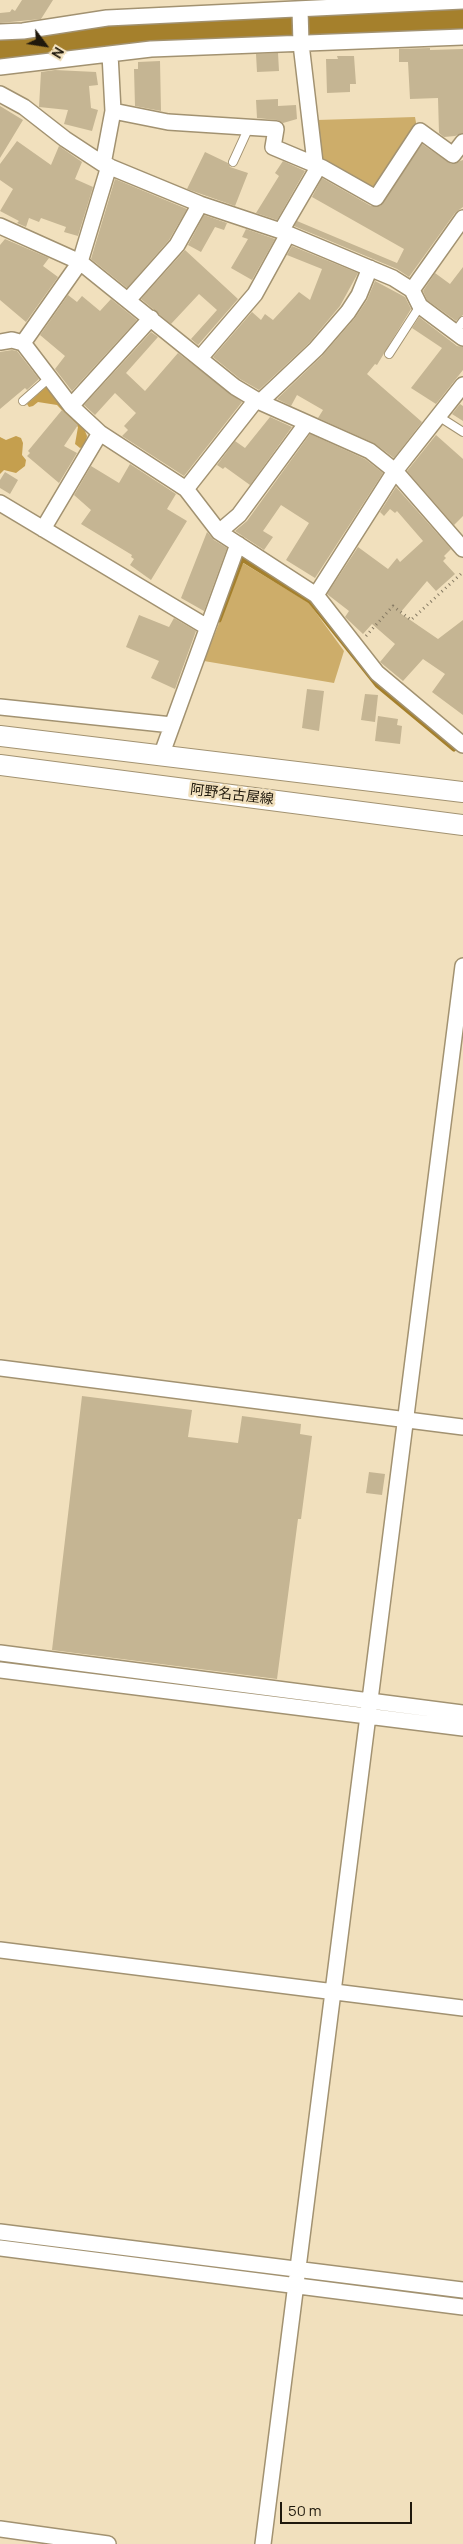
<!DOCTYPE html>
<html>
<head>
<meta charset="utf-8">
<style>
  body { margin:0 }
  #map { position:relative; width:463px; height:2544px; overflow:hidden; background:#f1e0bd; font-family:Manrope,sans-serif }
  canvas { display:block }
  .north { position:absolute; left:20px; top:20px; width:50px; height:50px; -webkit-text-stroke:4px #f1e0bd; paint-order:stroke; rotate:121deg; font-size:14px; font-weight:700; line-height:20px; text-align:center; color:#1f180c }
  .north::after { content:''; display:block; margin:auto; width:18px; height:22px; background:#1f180c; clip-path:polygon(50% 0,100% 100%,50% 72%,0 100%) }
  .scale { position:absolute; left:280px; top:2502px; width:132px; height:22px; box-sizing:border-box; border:2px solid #1f180c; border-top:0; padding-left:6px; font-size:15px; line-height:18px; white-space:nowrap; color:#1f180c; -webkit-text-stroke:4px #f1e0bd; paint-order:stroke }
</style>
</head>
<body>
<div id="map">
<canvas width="463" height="2544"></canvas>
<div class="north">N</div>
<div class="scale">50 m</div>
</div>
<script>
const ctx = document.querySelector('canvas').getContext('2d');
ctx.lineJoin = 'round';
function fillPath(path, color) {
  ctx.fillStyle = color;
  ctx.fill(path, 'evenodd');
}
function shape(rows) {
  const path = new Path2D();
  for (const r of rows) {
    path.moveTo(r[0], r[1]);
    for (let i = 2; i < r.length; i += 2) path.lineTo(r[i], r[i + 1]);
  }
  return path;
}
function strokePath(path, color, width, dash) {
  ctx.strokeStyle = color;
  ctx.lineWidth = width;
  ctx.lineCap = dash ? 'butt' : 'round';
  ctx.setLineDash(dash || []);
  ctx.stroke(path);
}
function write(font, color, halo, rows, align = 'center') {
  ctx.font = font + ' Manrope,"Noto Sans JP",sans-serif';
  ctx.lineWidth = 5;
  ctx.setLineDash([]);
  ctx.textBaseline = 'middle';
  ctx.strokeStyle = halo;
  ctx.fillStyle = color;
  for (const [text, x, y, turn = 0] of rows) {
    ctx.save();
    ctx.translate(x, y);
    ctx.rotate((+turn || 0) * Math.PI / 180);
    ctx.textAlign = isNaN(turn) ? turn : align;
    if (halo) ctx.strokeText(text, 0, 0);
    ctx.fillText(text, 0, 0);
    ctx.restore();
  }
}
fillPath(shape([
  [415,117,417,128,375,193,323,164,317,120],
  [243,563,309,603,344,651,334,683,204,661]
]), '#cdad6a');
fillPath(shape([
  [46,387,83,426,87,436,85,446,80,448,75,444,78,427,57,405,38,402,33,406,29,407,27,404],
  [16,436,21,438,23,443,22,455,26,460,25,466,16,473,4,470,0,474,0,437,6,440]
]), '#c59f4e');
strokePath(shape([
  [219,620,242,559,310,601,377,685,454,749],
  [0,1662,358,1707]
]), '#a5802c', 5);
strokePath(shape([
  [0,52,160,31,463,22]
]), '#a5802c', 31);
fillPath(shape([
  [22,0,53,0,41,19,0,23,0,13,10,12,12,9,15,11],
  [430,48,430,50,463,49,463,133,455,136,444,137,439,133,438,98,410,99,408,62,399,62,399,49],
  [278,53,279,71,257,72,256,54],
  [337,56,354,56,356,84,350,84,350,92,327,93,326,59,338,59],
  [160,61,161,111,135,106,134,69,138,69,138,62],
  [55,70,96,72,98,85,89,86,91,108,98,110,92,131,64,124,68,110,39,107,41,72],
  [278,99,278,106,296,105,297,119,283,123,277,120,257,118,256,100],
  [0,106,23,120,0,158],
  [17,141,51,165,59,146,82,162,75,179,93,187,78,236,64,232,66,227,41,218,39,222,29,218,26,227,17,223,19,221,0,211,13,189,0,180,0,164],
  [422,144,451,164,463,160,463,207,455,213,409,277,397,269,294,226,297,221,397,263,404,249,312,197,322,178,371,206,380,206],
  [205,152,228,163,230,167,248,173,235,206,187,189],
  [283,161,305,171,277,220,256,213,279,176,275,173],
  [115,179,187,209,169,240,127,288,91,259],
  [204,215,227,223,224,230,215,227,201,252,188,245],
  [246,229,275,239,252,280,231,268,248,239,242,237],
  [5,239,49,258,43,266,58,277,26,322,0,300,0,245],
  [292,246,358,273,340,306,309,343,259,390,240,379,213,357,252,312,261,320,265,314,273,320,299,292,310,300,322,269,287,255],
  [185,250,238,299,198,345,191,339,217,310,199,294,171,324,141,299],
  [463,267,463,315,456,321,427,300,423,291,435,273,450,284],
  [375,281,405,297,411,309,377,365,375,364,367,374,422,422,394,458,374,443,318,418,323,410,297,395,291,406,277,399,322,356,355,318,367,300],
  [68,295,77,302,82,296,100,311,111,299,137,320,72,391,55,369,65,356,40,335],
  [419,317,457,346,463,347,463,370,436,404,411,388,442,348,412,328],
  [151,332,158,337,126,373,145,391,178,353,242,402,184,476,122,436,128,430,124,426,136,413,115,393,95,415,84,405],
  [12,350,17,351,39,379,27,390,25,388,0,409,0,352],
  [460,404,463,406,463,421,452,414],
  [62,410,78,425,64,446,77,453,59,483,27,456,30,453,28,451],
  [270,417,292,427,250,485,225,467,223,469,217,465,235,441,245,448],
  [310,434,365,459,383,473,315,578,286,560,309,523,281,505,263,531,273,537,264,550,235,531,247,521],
  [436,435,463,459,463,516,454,525,407,471],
  [130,464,176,494,167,509,187,521,151,580,130,565,134,559,131,557,132,555,81,524,91,510,74,495,91,466,119,483],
  [5,472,18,480,10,494,0,488,0,480],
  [396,487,451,549,444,556,446,558,443,561,455,574,436,591,427,581,400,613,438,639,463,620,463,715,432,692,445,674,423,659,403,681,380,662,395,644,372,624,363,634,345,617,349,611,327,594,358,547,388,569,397,558,400,562,423,541,397,511,395,513,390,509,384,516,380,512],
  [207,532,214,540,227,548,204,611,181,598],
  [139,615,169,627,174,618,196,631,175,689,151,678,159,661,126,647],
  [307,689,324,691,319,731,302,728],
  [365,694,378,695,375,722,361,720],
  [378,716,398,719,397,725,402,726,400,744,375,741],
  [82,1396,192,1410,188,1437,238,1443,242,1416,301,1424,300,1434,312,1436,301,1519,298,1519,277,1679,52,1650],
  [369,1472,385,1474,382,1495,366,1493]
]), '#c5b593');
const lane = shape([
  [233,162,249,127],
  [455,332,463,321],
  [389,354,420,306],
  [23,401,48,379],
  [438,416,463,432]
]);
const street = shape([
  [0,32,23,31,107,18,463,1],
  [0,67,151,49,463,37],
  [0,94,24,107,65,139,103,164,200,204,281,231,393,278,412,290,420,306,463,338],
  [113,111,168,122,276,129,273,147,323,168,376,198,420,131,453,155,463,142],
  [103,164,113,111,110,54],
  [109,166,80,262,23,343,71,406,100,433,186,489,219,532,316,595,377,673,463,745],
  [0,226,80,262,235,387,260,402,370,451,395,471,463,549],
  [281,231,316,171,301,44,300,9],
  [412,290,463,218],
  [129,299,177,245,200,204],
  [0,342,12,340,23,343],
  [200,358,255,294,288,234],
  [260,402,316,349,348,312,359,295,370,268],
  [71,406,151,318],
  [186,489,256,400],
  [0,503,207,627],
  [43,529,100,433],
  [219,532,239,515,306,424],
  [316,595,395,471,463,385],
  [0,707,172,725],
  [161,756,238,544],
  [0,1368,463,1427],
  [0,1653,463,1713],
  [0,1670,463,1728],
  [0,1950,463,2008],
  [0,2232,463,2290],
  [0,2248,463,2307],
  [0,2529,108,2544],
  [263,2544,463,966]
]);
const secondary = shape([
  [0,736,463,792],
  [0,765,463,825]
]);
strokePath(lane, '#a29271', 10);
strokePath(street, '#a29271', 18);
strokePath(secondary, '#a29271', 22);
strokePath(shape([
  [366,636,393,606,411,620,463,572]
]), '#867a63', 3, [1, 4]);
strokePath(lane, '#fff', 8);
strokePath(street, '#fff', 15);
strokePath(secondary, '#fff', 20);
write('14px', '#1f180c', '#f1e0bd', [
  ["阿野名古屋線",232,795,7]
]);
</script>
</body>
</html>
